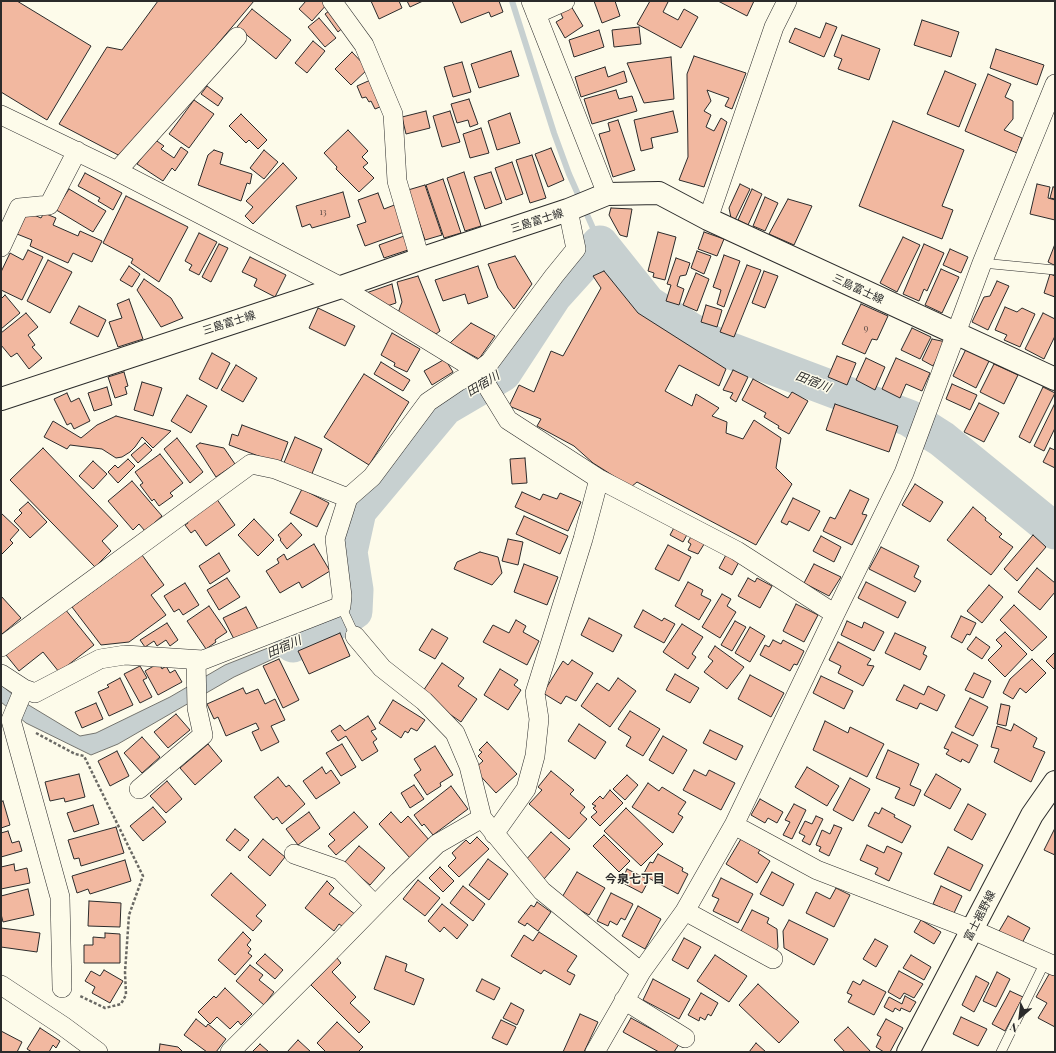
<!DOCTYPE html>
<html>
<head>
<meta charset="utf-8">
<style>
  body { margin:0 }
  #map { position:relative; width:1056px; height:1053px; overflow:hidden; background:#fdfbea; font-family:"Playfair Display",serif }
  canvas { display:block }
  .frame { position:absolute; inset:0; border:2px solid #2b2b2b; pointer-events:none }
  .north { position:absolute; left:1000px; top:997px; width:40px; height:40px; -webkit-text-stroke:3px #fdfbea; paint-order:stroke; rotate:208deg; font-size:11px; font-weight:700; line-height:16px; text-align:center; color:#2b2b2b }
  .north::after { content:''; display:block; margin:auto; width:14px; height:18px; background:#2b2b2b; clip-path:polygon(50% 0,100% 100%,50% 72%,0 100%) }
</style>
</head>
<body>
<div id="map">
<canvas width="1056" height="1053"></canvas>
<div class="frame"></div>
<div class="north">N</div>
</div>
<script>
const ctx = document.querySelector('canvas').getContext('2d');
ctx.lineJoin = 'round';
function fillPath(path, color) {
  ctx.fillStyle = color;
  ctx.fill(path, 'evenodd');
}
function shape(rows) {
  const path = new Path2D();
  for (const r of rows) {
    path.moveTo(r[0], r[1]);
    for (let i = 2; i < r.length; i += 2) path.lineTo(r[i], r[i + 1]);
  }
  return path;
}
function strokePath(path, color, width, dash) {
  ctx.strokeStyle = color;
  ctx.lineWidth = width;
  ctx.lineCap = dash ? 'butt' : 'round';
  ctx.setLineDash(dash || []);
  ctx.stroke(path);
}
function write(font, color, halo, rows, align = 'center') {
  ctx.font = font + ' "Playfair Display","Noto Sans JP",serif';
  ctx.lineWidth = 3;
  ctx.setLineDash([]);
  ctx.textBaseline = 'middle';
  ctx.strokeStyle = halo;
  ctx.fillStyle = color;
  for (const [text, x, y, turn = 0] of rows) {
    ctx.save();
    ctx.translate(x, y);
    ctx.rotate((+turn || 0) * Math.PI / 180);
    ctx.textAlign = isNaN(turn) ? turn : align;
    if (halo) ctx.strokeText(text, 0, 0);
    ctx.fillText(text, 0, 0);
    ctx.restore();
  }
}
const water = shape([
  [354,512,362,518,353,555,359,589,360,614,349,626,299,647,234,677,118,744,91,755,26,723,1,702,1,685,17,698,80,736,96,733,170,697,225,665,341,619,350,608,345,576,347,535,354,512]
]);
fillPath(water, '#c7d0d0');
strokePath(water, '#74746e', 1);
strokePath(shape([
  [512,1,554,133,569,174,600,244]
]), '#c7d0d0', 6);
strokePath(shape([
  [293,644,304,639,354,611,355,590,349,552,358,511,445,407,503,373,554,295,600,244,648,304,710,343,909,418,942,439,1055,531]
]), '#c7d0d0', 37);
const building = shape([
  [1,1,17,1,91,46,47,120,1,92,1,1],
  [158,1,254,1,122,157,59,124,107,47,122,50,158,1],
  [306,1,326,1,328,3,312,21,299,9,306,1],
  [371,1,399,1,402,8,379,19,371,1],
  [407,1,423,1,410,7,407,1],
  [452,1,499,1,503,12,491,17,489,12,461,23,452,1],
  [594,1,615,1,620,16,602,23,594,1],
  [650,1,666,1,668,2,663,12,678,20,684,9,698,17,681,48,637,24,650,1],
  [718,1,754,1,747,16,718,1],
  [571,6,583,26,565,38,556,22,563,18,560,12,571,6],
  [333,8,346,25,338,32,325,14,333,8],
  [252,9,291,40,276,59,237,27,252,9],
  [319,18,336,38,325,47,308,27,319,18],
  [922,20,959,32,951,57,914,45,922,20],
  [826,23,837,27,824,57,789,42,795,28,820,38,826,23],
  [639,27,641,44,614,47,612,30,639,27],
  [599,30,604,47,574,57,569,40,599,30],
  [842,35,880,49,869,80,838,69,842,59,834,56,842,35],
  [313,41,325,51,307,73,295,63,313,41],
  [996,49,1044,65,1037,85,990,68,996,49],
  [511,51,519,76,479,88,471,64,511,51],
  [352,52,368,69,351,85,335,69,352,52],
  [694,56,746,73,732,109,725,106,729,98,707,90,711,101,704,111,711,115,706,127,714,131,721,118,727,122,704,187,679,180,688,157,687,74,694,56],
  [671,57,674,99,644,103,627,63,671,57],
  [462,62,471,92,453,97,444,67,462,62],
  [605,67,608,77,624,71,627,82,581,97,575,77,605,67],
  [945,71,976,84,959,127,927,114,945,71],
  [988,74,1011,84,1005,97,1013,101,1013,119,1004,130,1022,138,1017,153,965,131,988,74],
  [375,78,387,104,375,109,371,101,369,102,366,97,362,98,357,86,375,78],
  [207,86,223,98,218,106,201,94,207,86],
  [616,90,619,99,632,96,637,111,592,124,584,99,616,90],
  [469,99,478,124,470,127,468,120,457,123,451,104,469,99],
  [194,100,214,114,189,148,169,134,194,100],
  [426,111,430,128,406,134,402,117,426,111],
  [450,111,460,142,442,147,433,116,450,111],
  [673,111,678,132,651,138,653,148,641,151,634,120,673,111],
  [510,113,520,143,497,150,488,121,510,113],
  [241,114,267,140,258,149,249,140,246,143,229,126,241,114],
  [618,120,635,170,613,177,599,134,610,131,608,123,618,120],
  [893,121,964,150,942,206,953,210,942,239,859,206,893,121],
  [481,128,489,153,470,158,463,134,481,128],
  [348,130,368,151,362,157,368,163,363,167,374,178,359,192,336,169,337,167,324,153,348,130],
  [154,139,164,146,161,149,174,158,181,147,188,152,175,171,172,168,163,181,137,164,154,139],
  [551,148,564,180,548,187,535,154,551,148],
  [214,150,223,153,220,164,252,174,250,184,247,183,241,201,198,185,208,155,214,150],
  [264,150,278,162,264,179,250,168,264,150],
  [532,155,546,198,530,203,516,160,532,155],
  [512,162,523,194,506,200,495,168,512,162],
  [283,163,297,178,253,224,245,216,253,207,246,201,283,163],
  [464,172,481,226,465,231,447,178,464,172],
  [491,172,502,203,485,209,474,177,491,172],
  [85,173,122,193,113,210,98,201,100,198,78,186,85,173],
  [443,179,461,233,444,238,426,185,443,179],
  [740,184,750,189,735,220,731,218,729,208,740,184],
  [1037,184,1050,187,1048,198,1055,200,1055,220,1030,214,1037,184],
  [425,185,442,235,425,240,408,190,425,185],
  [1053,187,1055,187,1055,199,1050,198,1053,187],
  [69,189,106,211,93,232,53,208,59,198,62,200,69,189],
  [752,189,762,194,748,225,738,220,752,189],
  [343,192,350,217,312,228,310,224,302,227,296,206,343,192],
  [378,193,384,209,397,204,407,231,365,246,357,225,366,222,358,200,378,193],
  [126,196,188,227,159,282,131,263,133,259,103,243,126,196],
  [765,197,778,203,765,231,753,226,765,197],
  [788,199,812,206,794,245,769,234,788,199],
  [611,208,632,209,627,237,620,235,609,215,611,208],
  [27,212,41,218,44,213,56,218,53,225,78,236,80,231,102,241,92,262,73,253,68,263,30,246,32,240,17,234,27,212],
  [658,232,676,237,665,280,653,277,654,273,648,271,658,232],
  [704,232,724,239,717,256,698,249,704,232],
  [199,233,217,242,199,275,189,270,192,265,185,261,199,233],
  [407,235,411,249,384,258,379,245,407,235],
  [903,237,920,245,897,292,880,283,903,237],
  [219,244,228,248,211,282,202,277,219,244],
  [924,244,944,253,927,291,924,289,919,301,903,294,924,244],
  [1055,244,1055,263,1054,265,1048,262,1055,244],
  [950,249,968,257,961,273,943,265,950,249],
  [28,250,43,257,22,300,1,290,1,272,10,253,23,260,28,250],
  [697,251,711,256,704,274,691,268,697,251],
  [724,255,740,261,724,307,717,304,721,290,713,287,724,255],
  [515,256,532,284,514,309,498,288,488,264,515,256],
  [250,257,286,275,275,297,254,286,257,279,242,272,250,257],
  [676,258,690,263,686,275,680,276,677,286,684,289,679,305,666,301,671,285,667,284,676,258],
  [48,260,72,272,50,313,27,301,48,260],
  [747,265,761,270,734,337,720,332,747,265],
  [129,266,140,274,132,287,120,280,129,266],
  [478,266,488,297,468,304,465,294,443,301,435,280,478,266],
  [941,269,959,277,942,313,925,305,941,269],
  [604,271,638,313,726,369,719,386,679,365,665,391,692,406,696,394,719,408,712,416,727,422,726,433,743,439,754,420,781,438,776,468,792,484,756,545,637,482,631,487,593,463,574,446,537,426,541,419,509,406,519,385,534,392,551,351,563,356,601,288,593,276,604,271],
  [764,271,778,276,765,308,752,303,764,271],
  [696,273,709,279,697,311,683,305,696,273],
  [1050,274,1055,276,1055,297,1044,293,1050,274],
  [418,276,440,331,436,334,398,313,402,302,397,282,418,276],
  [144,279,171,298,183,318,161,327,137,290,144,279],
  [997,281,1009,286,988,330,972,322,984,297,990,296,997,281],
  [392,284,396,303,384,307,366,293,392,284],
  [5,295,20,313,1,329,1,299,5,295],
  [129,299,143,339,118,347,109,322,122,318,117,304,129,299],
  [861,304,888,316,877,340,872,339,865,354,842,344,861,304],
  [706,305,722,310,717,327,701,322,706,305],
  [79,306,106,320,98,337,70,323,79,306],
  [1005,307,1017,312,1022,308,1035,314,1020,347,1004,340,1007,335,995,330,1005,307],
  [318,308,355,326,345,346,309,328,318,308],
  [26,313,38,327,28,335,35,345,32,347,42,358,29,369,17,353,11,357,1,345,1,333,26,313],
  [1043,313,1055,319,1055,336,1044,359,1025,349,1043,313],
  [471,323,495,336,479,359,450,343,471,323],
  [912,328,931,337,920,359,901,350,912,328],
  [392,333,420,349,407,372,394,366,395,363,381,355,392,333],
  [932,339,946,342,933,366,922,360,932,339],
  [967,347,990,359,976,388,953,376,967,347],
  [212,353,230,363,217,389,199,379,212,353],
  [837,356,856,363,847,385,828,377,837,356],
  [866,358,885,367,875,390,856,380,866,358],
  [896,358,930,373,922,391,906,384,900,398,882,389,896,358],
  [445,359,453,372,432,385,424,371,445,359],
  [381,362,410,380,403,391,374,374,381,362],
  [994,364,1018,375,1004,404,980,392,994,364],
  [236,365,257,378,243,402,221,390,236,365],
  [733,370,748,377,736,402,730,398,733,393,723,390,733,370],
  [124,372,128,386,125,387,127,394,115,398,108,377,124,372],
  [364,374,409,402,369,465,324,437,364,374],
  [753,379,788,398,792,392,808,401,789,434,778,428,779,426,764,417,766,413,742,400,753,379],
  [142,382,162,388,153,416,134,410,142,382],
  [952,384,977,395,970,410,946,399,952,384],
  [107,387,112,405,94,411,88,393,107,387],
  [1043,387,1055,393,1030,443,1019,437,1043,387],
  [67,393,71,402,79,398,90,421,74,429,71,423,67,425,54,399,67,393],
  [187,395,207,406,191,433,171,421,187,395],
  [979,403,999,413,984,442,964,432,979,403],
  [1055,403,1055,428,1044,451,1034,446,1055,403],
  [835,404,898,426,889,452,826,430,835,404],
  [116,416,171,431,153,448,142,437,135,447,130,452,122,457,116,458,102,449,70,445,67,449,44,437,53,421,81,438,97,425,116,416],
  [242,425,288,442,280,464,229,445,232,434,238,436,242,425],
  [295,437,322,449,311,476,283,465,295,437],
  [177,438,203,472,190,483,164,449,177,438],
  [145,443,152,450,138,463,131,455,145,443],
  [200,443,224,448,235,464,216,477,196,446,200,443],
  [43,448,118,526,102,541,111,551,95,567,10,480,43,448],
  [1050,448,1055,450,1055,468,1043,462,1050,448],
  [160,454,183,483,170,493,173,496,159,506,154,499,152,501,140,485,143,483,135,472,160,454],
  [525,458,527,483,512,484,510,459,525,458],
  [128,459,135,466,118,483,108,472,115,465,118,468,128,459],
  [93,461,107,474,93,489,79,476,93,461],
  [132,481,162,516,145,531,139,524,133,530,108,501,132,481],
  [915,484,943,502,930,522,902,505,915,484],
  [302,489,329,503,317,527,290,513,302,489],
  [850,490,869,499,862,514,867,515,852,545,823,531,830,517,835,519,850,490],
  [522,492,540,500,543,494,557,499,560,493,581,502,568,531,515,507,522,492],
  [216,498,235,525,206,546,195,530,191,533,185,525,188,523,186,519,216,498],
  [793,498,820,511,809,531,789,521,787,525,781,522,793,498],
  [28,502,47,522,30,538,14,521,22,513,19,510,28,502],
  [973,507,986,518,985,520,1002,534,999,537,1013,547,991,575,947,540,973,507],
  [1,513,19,530,10,540,13,543,1,555,1,513],
  [524,516,568,536,560,554,516,534,524,516],
  [254,519,274,540,258,556,238,535,254,519],
  [291,523,302,535,287,549,280,540,281,539,278,535,291,523],
  [676,524,689,531,683,542,670,535,676,524],
  [693,533,706,541,698,554,688,550,691,544,688,542,693,533],
  [1033,535,1046,547,1017,581,1004,569,1033,535],
  [821,536,841,547,834,562,813,551,821,536],
  [508,539,523,542,518,565,502,561,508,539],
  [314,544,330,571,302,588,299,582,280,593,266,571,279,563,277,559,284,554,287,560,314,544],
  [668,545,691,557,679,581,655,569,668,545],
  [881,547,919,566,914,577,921,581,915,592,869,569,881,547],
  [480,552,498,557,502,573,492,585,454,569,457,562,480,552],
  [219,553,230,571,210,584,199,566,219,553],
  [727,553,740,560,732,575,719,568,727,553],
  [142,555,164,585,151,595,166,615,129,642,101,645,72,607,142,555],
  [524,564,558,577,547,605,514,592,524,564],
  [814,564,841,577,829,596,804,583,814,564],
  [1037,568,1055,583,1055,592,1040,610,1018,592,1037,568],
  [227,578,240,597,219,610,207,590,227,578],
  [748,578,755,582,757,578,772,586,760,608,738,596,748,578],
  [688,582,703,590,701,595,711,600,699,620,675,606,688,582],
  [866,582,906,602,898,618,858,598,866,582],
  [185,583,199,605,183,615,179,609,174,612,164,596,185,583],
  [989,585,1003,597,982,623,967,611,989,585],
  [722,594,731,599,727,606,736,612,720,638,702,627,722,594],
  [1,596,21,618,1,635,1,596],
  [796,604,818,615,804,642,783,631,796,604],
  [1014,605,1047,637,1032,651,1000,620,1014,605],
  [209,606,227,632,215,640,216,642,206,649,187,621,209,606],
  [246,607,258,629,235,641,223,618,246,607],
  [65,609,94,645,59,672,43,652,19,671,6,655,65,609],
  [643,610,662,621,664,618,675,624,664,643,634,627,643,610],
  [961,616,976,623,970,635,967,634,962,643,951,637,961,616],
  [589,618,622,635,613,652,581,635,589,618],
  [516,620,526,626,523,632,539,641,527,665,483,642,493,625,509,633,516,620],
  [735,621,746,627,732,651,721,645,735,621],
  [847,621,862,628,864,622,884,632,874,651,841,635,847,621],
  [167,623,178,640,170,646,166,640,157,646,154,641,145,647,140,640,167,623],
  [682,624,703,637,692,654,696,657,688,669,663,652,682,624],
  [750,627,765,636,750,662,735,653,750,627],
  [432,629,448,638,435,659,419,650,432,629],
  [1005,632,1027,654,1005,677,988,660,1002,646,996,640,1005,632],
  [340,633,350,656,309,674,298,651,340,633],
  [895,633,926,647,923,654,927,656,920,670,885,653,895,633],
  [976,637,990,647,982,659,967,649,976,637],
  [773,640,781,644,783,640,804,651,797,665,794,664,790,671,760,655,765,645,769,647,773,640],
  [838,642,871,659,867,665,874,666,863,686,838,673,841,666,829,660,838,642],
  [715,646,744,667,727,689,704,672,713,661,708,657,715,646],
  [1055,652,1055,670,1046,661,1055,652],
  [279,659,299,700,283,708,263,666,279,659],
  [1032,659,1046,673,1026,693,1020,688,1013,699,1003,693,1010,679,1032,659],
  [572,660,593,673,576,701,566,696,561,704,543,693,563,661,568,665,572,660],
  [159,663,162,669,166,666,170,673,175,670,182,682,158,695,145,671,159,663],
  [442,663,464,678,458,686,477,699,461,722,421,694,442,663],
  [140,666,147,678,143,680,152,697,140,703,124,674,140,666],
  [500,669,518,680,514,685,521,690,508,710,484,695,500,669],
  [974,673,991,681,983,698,965,690,974,673],
  [675,674,699,688,690,703,666,690,675,674],
  [750,675,784,693,771,717,738,699,750,675],
  [821,676,853,691,844,709,813,693,821,676],
  [120,678,133,705,109,716,98,692,109,687,107,685,120,678],
  [618,678,636,691,610,727,581,706,597,683,609,691,618,678],
  [904,685,924,695,928,686,945,695,937,711,920,703,917,709,896,700,904,685],
  [243,688,246,694,258,689,265,704,275,699,285,720,271,726,279,742,261,751,252,732,259,729,256,723,226,736,218,717,214,719,207,704,243,688],
  [970,698,988,707,973,736,955,727,970,698],
  [393,700,425,720,417,731,411,728,408,733,405,731,401,738,379,723,393,700],
  [96,703,103,719,82,728,75,712,96,703],
  [1001,704,1010,706,1006,726,997,724,1001,704],
  [630,711,660,729,643,756,626,746,631,737,618,729,630,711],
  [176,714,190,730,168,748,154,732,176,714],
  [368,716,376,729,371,731,377,739,373,742,378,751,362,761,346,736,338,741,331,731,340,725,345,731,368,716],
  [825,721,848,733,850,727,884,744,867,777,813,750,825,721],
  [579,724,606,742,595,759,568,741,579,724],
  [1014,724,1037,738,1033,747,1045,752,1031,782,994,762,999,749,991,747,997,726,1011,731,1014,724],
  [710,730,743,746,736,760,703,743,710,730],
  [952,732,978,745,969,763,962,759,961,762,946,754,949,750,944,748,952,732],
  [663,736,687,750,673,774,649,760,663,736],
  [142,737,160,757,142,773,124,753,142,737],
  [487,742,517,774,496,793,474,769,483,761,478,756,482,752,479,750,487,742],
  [208,744,222,761,195,785,180,768,208,744],
  [342,744,356,767,341,776,326,753,342,744],
  [435,746,453,775,440,783,441,786,427,795,414,775,421,770,414,759,435,746],
  [888,750,919,764,910,785,921,790,914,806,895,798,900,788,876,778,888,750],
  [117,751,129,776,110,786,98,761,117,751],
  [322,767,326,774,331,770,340,783,316,799,303,781,322,767],
  [807,767,839,786,827,806,795,787,807,767],
  [694,770,706,776,709,770,735,783,721,810,683,790,694,770],
  [551,771,574,790,570,794,585,807,580,813,587,819,569,839,529,804,542,790,538,787,551,771],
  [79,774,85,797,65,802,64,798,50,801,45,782,79,774],
  [936,774,961,789,950,809,924,795,936,774],
  [627,775,638,785,625,800,613,789,627,775],
  [278,777,286,787,289,785,305,804,282,824,277,817,273,820,254,797,278,777],
  [850,778,870,789,853,821,833,810,850,778],
  [167,781,182,799,166,813,150,796,167,781],
  [648,783,659,791,662,787,686,802,678,814,683,817,673,833,632,807,648,783],
  [414,785,424,799,410,808,401,793,414,785],
  [451,786,468,809,433,835,424,824,422,826,414,815,451,786],
  [610,790,623,803,600,826,591,817,597,812,593,808,596,806,592,804,600,796,603,799,610,790],
  [760,799,783,812,777,823,768,818,765,823,751,815,760,799],
  [3,801,10,825,1,828,1,802,3,801],
  [794,804,806,810,792,839,783,835,790,822,785,820,794,804],
  [968,804,986,814,972,840,954,830,968,804],
  [93,805,99,824,74,832,67,813,93,805],
  [153,807,166,822,143,841,130,826,153,807],
  [626,808,663,844,641,866,604,831,626,808],
  [882,808,895,815,894,817,911,826,902,843,868,826,875,812,879,814,882,808],
  [309,812,320,828,298,845,286,829,309,812],
  [354,812,368,827,336,855,328,846,335,840,329,834,354,812],
  [391,812,401,823,408,816,430,841,410,858,379,824,391,812],
  [816,816,823,819,810,845,802,841,805,836,799,833,805,821,812,824,816,816],
  [834,825,842,828,829,856,819,851,821,847,816,845,822,830,830,834,834,825],
  [116,827,124,853,81,866,79,858,74,859,68,840,116,827],
  [1055,828,1055,855,1044,850,1055,828],
  [235,829,249,840,240,851,226,840,235,829],
  [8,831,12,843,19,841,22,851,1,857,1,833,8,831],
  [551,832,570,849,544,879,524,862,551,832],
  [604,835,630,861,619,872,593,846,604,835],
  [477,837,489,849,459,877,448,866,456,858,452,853,466,840,470,844,477,837],
  [263,839,285,857,270,876,248,857,263,839],
  [741,839,760,850,758,853,770,861,757,883,726,864,741,839],
  [867,845,884,853,887,846,902,853,889,881,875,874,878,868,860,860,867,845],
  [359,846,385,868,370,885,344,863,359,846],
  [948,847,983,865,970,891,934,874,948,847],
  [658,854,683,868,682,871,688,874,678,894,643,875,650,862,653,863,658,854],
  [488,859,508,874,489,900,469,885,488,859],
  [125,860,131,881,90,894,88,889,77,893,72,876,125,860],
  [14,864,15,871,27,868,30,883,1,889,1,867,14,864],
  [440,867,454,881,443,892,429,878,440,867],
  [627,869,649,880,642,893,621,882,627,869],
  [577,872,605,888,589,915,561,899,577,872],
  [772,872,794,884,783,906,760,894,772,872],
  [231,873,266,905,256,916,262,921,253,931,211,895,231,873],
  [721,878,753,894,738,923,713,911,719,899,712,896,721,878],
  [418,880,440,898,425,916,403,899,418,880],
  [327,881,334,888,329,894,356,915,345,928,339,924,334,931,305,908,327,881],
  [463,886,485,904,473,921,450,903,463,886],
  [941,886,962,896,954,913,933,904,941,886],
  [836,888,850,895,834,927,806,913,816,892,830,899,836,888],
  [28,889,34,915,3,922,1,914,1,896,28,889],
  [611,893,633,904,625,920,621,918,617,925,610,921,608,926,597,921,611,893],
  [89,901,121,903,120,927,88,926,89,901],
  [537,902,551,912,538,931,527,923,525,926,518,922,531,905,534,907,537,902],
  [442,904,468,925,457,939,444,927,440,932,428,921,442,904],
  [638,906,661,919,645,949,622,936,638,906],
  [752,910,769,918,767,923,777,929,778,947,776,951,740,933,752,910],
  [1008,916,1030,928,1021,945,998,933,1008,916],
  [789,920,828,939,814,965,784,948,783,931,789,920],
  [921,920,941,932,934,944,914,932,921,920],
  [1,928,40,933,37,952,1,947,1,928],
  [243,932,251,940,247,945,251,949,248,953,252,956,235,975,218,960,243,932],
  [539,932,577,956,567,971,575,975,570,985,544,970,541,974,511,956,524,935,533,941,539,932],
  [105,933,120,934,120,963,84,963,84,945,93,945,93,937,105,938,105,933],
  [684,938,701,947,688,969,672,960,684,938],
  [875,939,888,946,876,967,863,959,875,939],
  [265,954,283,970,275,979,256,963,265,954],
  [715,955,747,976,729,1002,697,981,715,955],
  [911,955,931,967,924,980,903,968,911,955],
  [386,956,407,964,405,971,424,979,414,1005,374,989,386,956],
  [337,958,341,963,332,972,356,997,350,1003,370,1022,359,1033,311,985,337,958],
  [250,965,263,975,259,980,274,992,264,1005,236,981,250,965],
  [1052,969,1055,970,1055,1027,1038,1018,1047,1003,1036,997,1052,969],
  [104,970,123,981,110,1003,92,993,95,987,85,981,91,971,100,976,104,970],
  [899,971,923,984,914,998,904,993,900,999,888,992,899,971],
  [997,972,1010,979,996,1007,983,1001,997,972],
  [976,976,989,983,974,1012,962,1005,976,976],
  [482,979,500,988,494,1000,476,991,482,979],
  [653,979,690,999,679,1019,643,1000,653,979],
  [863,980,886,992,874,1015,848,1002,852,995,847,993,853,981,860,985,863,980],
  [758,984,799,1022,779,1043,739,1005,758,984],
  [225,988,252,1014,241,1025,238,1021,230,1029,217,1017,210,1024,198,1012,214,996,216,998,225,988],
  [1010,991,1023,997,1005,1031,992,1024,1010,991],
  [701,993,718,1003,711,1016,708,1014,705,1020,700,1017,699,1021,688,1015,701,993],
  [905,996,916,1002,910,1012,901,1008,900,1011,895,1008,893,1012,884,1007,889,997,902,1004,905,996],
  [511,1003,524,1010,517,1025,503,1018,511,1003],
  [580,1014,598,1022,584,1052,563,1052,580,1014],
  [961,1017,987,1029,978,1046,953,1034,961,1017],
  [631,1018,679,1044,674,1052,659,1052,623,1032,631,1018],
  [196,1019,206,1027,208,1024,226,1039,216,1052,207,1052,184,1035,196,1019],
  [886,1019,903,1028,890,1052,884,1052,876,1047,881,1037,877,1035,886,1019],
  [501,1020,516,1027,507,1045,492,1038,501,1020],
  [337,1022,363,1047,358,1052,326,1052,317,1043,337,1022],
  [848,1027,871,1052,845,1052,834,1040,848,1027],
  [40,1028,60,1041,56,1048,53,1045,49,1052,32,1052,27,1049,40,1028],
  [1,1031,22,1042,17,1052,1,1052,1,1031],
  [298,1040,311,1052,287,1052,298,1040],
  [756,1043,766,1052,749,1052,756,1043],
  [160,1044,178,1047,183,1052,159,1052,160,1044],
  [260,1044,269,1052,252,1052,260,1044]
]);
fillPath(building, '#f2b8a0');
strokePath(building, '#2b2b2b', 1);
const service = shape([
  [982,263,1055,270],
  [341,606,355,636],
  [1001,1052,1045,962]
]);
const minor = shape([
  [332,1,364,45,393,114,397,181,420,259],
  [531,1,607,194],
  [536,14,565,1],
  [1,115,117,171,341,287,478,371,508,420,599,479,737,551,835,614],
  [117,171,237,37],
  [708,219,774,27,787,1],
  [1,247,19,208,49,205,77,151],
  [355,636,382,668,424,701,455,733,469,766,482,818,542,891,641,972],
  [1,647,251,464,275,469,348,498],
  [1,674,24,689,35,693,100,659,125,655,203,660,341,606,342,596,335,539,348,498,372,477,428,402,459,381,478,371,490,362,554,276,576,249,568,210],
  [24,689,11,720,60,897,62,988],
  [139,789,203,735,197,708,196,660],
  [734,825,817,870,973,930,1055,966],
  [494,834,526,789,535,756,539,719,535,693,583,539,599,479],
  [294,854,340,870,375,905],
  [685,911,773,959],
  [1,985,63,1026,98,1052],
  [624,1000,685,1038],
  [230,1052,318,964,399,881,437,844,482,818],
  [595,1052,641,972,685,911,734,825,835,614,904,473,982,263,1055,84]
]);
const primary = shape([
  [1,399,341,287,420,259,568,210,607,194,659,193,708,219,1055,379],
  [908,1052,1032,815,1055,782]
]);
strokePath(service, '#2b2b2b', 10);
strokePath(minor, '#2b2b2b', 20);
strokePath(primary, '#2b2b2b', 24);
strokePath(shape([
  [36,733,75,754,84,756,143,876,129,915,125,972,126,995,121,1004,105,1008,80,996]
]), '#6a6964', 2.5, [3, 2]);
strokePath(service, '#fdfbea', 9);
strokePath(minor, '#fdfbea', 19);
strokePath(primary, '#fdfbea', 22);
write('9px', '#5d4e48', null, [
  ["13",323,212],
  ["9",866,328]
]);
write('11px', '#2b2b2b', '#fdfbea', [
  ["三島富士線",537,221,-18],
  ["三島富士線",858,289,25],
  ["三島富士線",229,323,-18],
  ["富士裾野線",980,916,-63]
]);
write('italic 12px', '#2b2b2b', '#fdfbea', [
  ["田宿川",813,382,21],
  ["田宿川",483,384,-31],
  ["田宿川",284,647,-23]
]);
write('bold 12px', '#2b2b2b', '#fdfbea', [
  ["今泉七丁目",635,879]
]);
</script>
</body>
</html>
